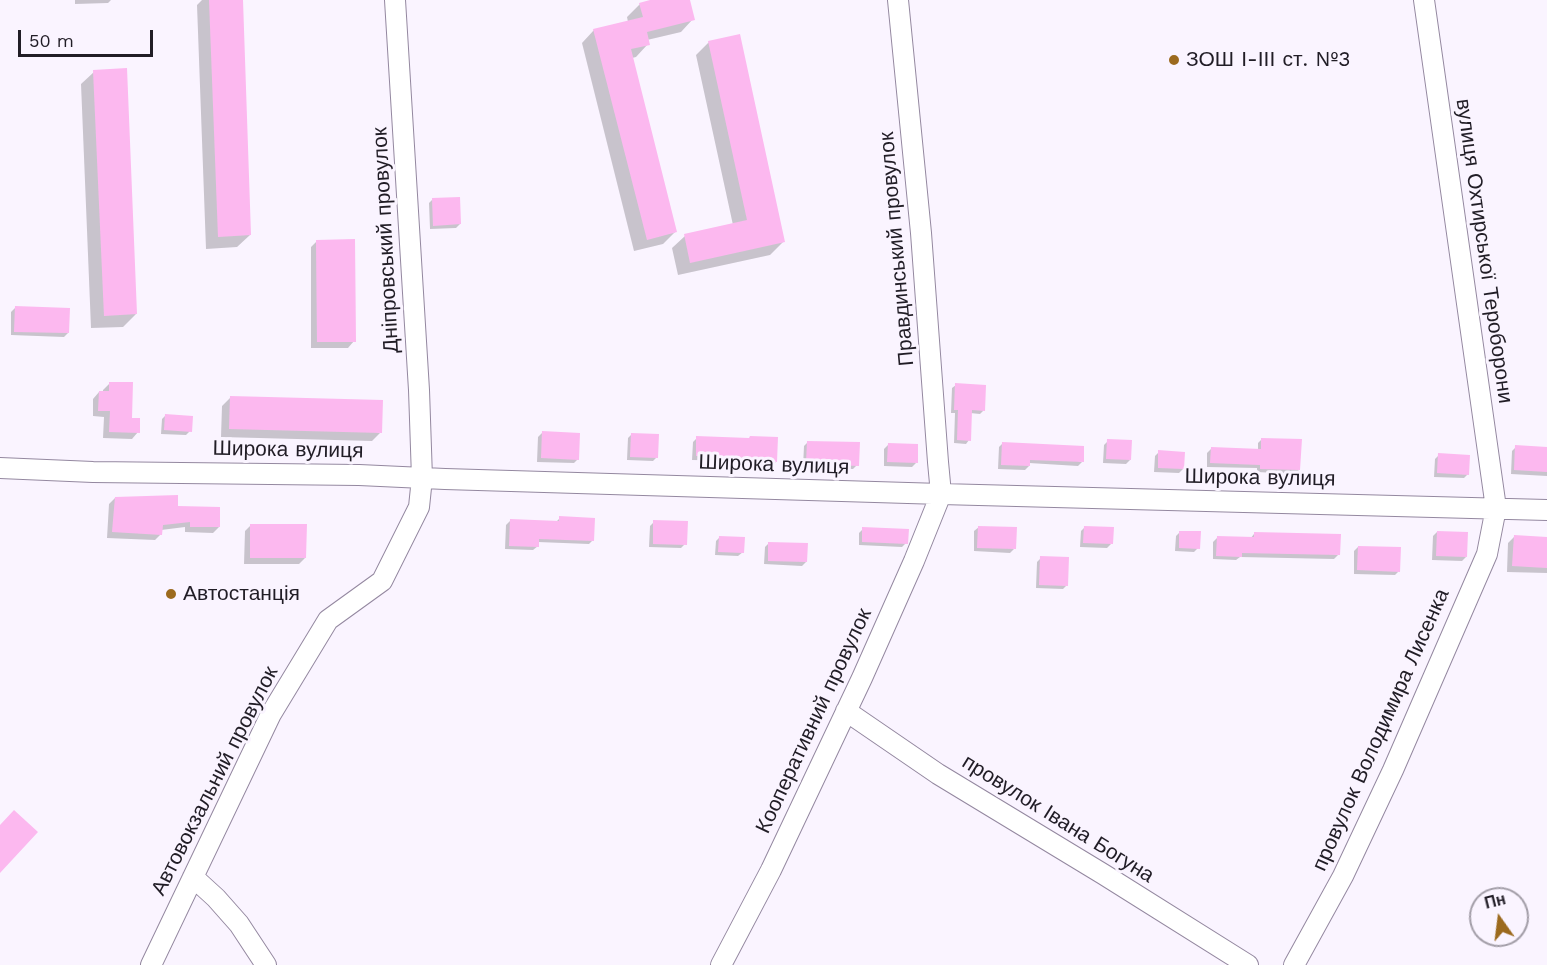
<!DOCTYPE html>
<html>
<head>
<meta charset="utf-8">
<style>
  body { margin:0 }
  #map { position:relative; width:1547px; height:965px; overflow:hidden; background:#faf4ff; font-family:"Work Sans",sans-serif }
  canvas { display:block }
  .north { position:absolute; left:1469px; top:887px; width:60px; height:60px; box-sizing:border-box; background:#faf4ff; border:2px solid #a39ea8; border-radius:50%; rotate:346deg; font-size:16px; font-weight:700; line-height:24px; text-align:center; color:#211d26 }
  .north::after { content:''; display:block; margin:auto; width:21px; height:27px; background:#9c6a1e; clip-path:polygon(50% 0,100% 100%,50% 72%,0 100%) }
  .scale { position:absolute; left:18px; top:30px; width:135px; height:27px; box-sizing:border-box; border:3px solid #211d26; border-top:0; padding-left:8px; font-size:18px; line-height:21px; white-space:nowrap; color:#211d26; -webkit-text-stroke:4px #faf4ff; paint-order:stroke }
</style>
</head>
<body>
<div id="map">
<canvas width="1547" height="965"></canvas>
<div class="north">Пн</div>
<div class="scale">50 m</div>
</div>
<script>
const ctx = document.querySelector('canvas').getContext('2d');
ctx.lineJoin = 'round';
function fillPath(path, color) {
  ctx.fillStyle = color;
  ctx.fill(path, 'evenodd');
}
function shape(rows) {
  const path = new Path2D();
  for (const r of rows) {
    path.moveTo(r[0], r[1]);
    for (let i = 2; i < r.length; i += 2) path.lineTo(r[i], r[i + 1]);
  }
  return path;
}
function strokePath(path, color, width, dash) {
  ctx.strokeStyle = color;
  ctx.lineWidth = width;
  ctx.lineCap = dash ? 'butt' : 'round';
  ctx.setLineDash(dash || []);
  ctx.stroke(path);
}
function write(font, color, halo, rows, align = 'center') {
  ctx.font = font + ' "Work Sans",sans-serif';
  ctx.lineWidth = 6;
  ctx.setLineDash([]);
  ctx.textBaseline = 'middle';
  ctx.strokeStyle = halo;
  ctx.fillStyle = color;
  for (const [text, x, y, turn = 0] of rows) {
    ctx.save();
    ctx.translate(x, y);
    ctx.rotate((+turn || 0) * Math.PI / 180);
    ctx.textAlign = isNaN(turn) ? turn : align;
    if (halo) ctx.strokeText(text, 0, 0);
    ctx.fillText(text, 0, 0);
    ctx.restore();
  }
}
fillPath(shape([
  [75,0,111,0,108,3,75,4],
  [202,0,241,0,250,235,237,247,206,249,197,5],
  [657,0,688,0,693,19,681,32,647,40,648,44,636,57,632,58,676,231,663,244,634,251,582,43,594,30,628,22,627,17,640,4],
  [709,42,783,242,770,255,678,275,672,248,685,236,733,225,696,55],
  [94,72,136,314,123,327,91,328,81,84],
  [433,199,460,224,456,228,430,229,429,203],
  [317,241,354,341,348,348,311,348,311,247],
  [15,308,68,333,64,337,11,335,11,312],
  [110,383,138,432,132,439,103,438,104,417,93,416,93,399,99,392,103,393,103,390],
  [956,385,984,410,980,414,970,413,969,440,966,444,954,443,955,413,951,413,952,388],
  [231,397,380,433,372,441,221,437,222,406],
  [166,415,190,431,186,435,161,434,162,419],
  [542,433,578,459,574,463,537,462,538,437],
  [632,434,657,457,653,461,627,460,628,438],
  [697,438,776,462,772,466,745,465,745,461,692,460,693,442],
  [1262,439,1299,470,1295,474,1257,472,1257,468,1207,467,1207,453,1211,449,1258,451,1258,443],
  [1108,441,1130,460,1126,464,1103,463,1104,445],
  [808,442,857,465,853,469,803,467,804,446],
  [1003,443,1082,462,1078,466,1029,463,1029,466,1025,470,998,469,999,447],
  [888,445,916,463,912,467,884,466,884,449],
  [1516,447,1547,448,1547,476,1511,474,1512,451],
  [1159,452,1183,469,1179,473,1154,472,1155,456],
  [1439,455,1468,474,1464,478,1434,477,1435,459],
  [115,498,177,507,219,527,213,533,185,532,185,527,161,530,161,534,155,540,107,538,109,504],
  [560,518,593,540,589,544,538,542,538,546,533,550,505,549,506,525,510,521,556,522],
  [654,522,685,544,681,548,649,547,650,526],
  [251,525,305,558,299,564,244,564,245,531],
  [979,527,1014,549,1010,553,974,551,974,531],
  [1085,527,1111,544,1107,548,1080,547,1081,531],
  [863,529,906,543,902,547,859,545,859,533],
  [1180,532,1198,548,1194,552,1175,551,1176,536],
  [1437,532,1466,557,1462,561,1432,560,1433,536],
  [1254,534,1338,555,1334,559,1240,557,1236,560,1213,559,1213,542,1217,538,1250,539],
  [720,537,743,552,738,556,715,555,716,541],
  [1514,537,1547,538,1547,573,1507,572,1508,543],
  [769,543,806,562,802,566,764,564,765,547],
  [1358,547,1399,571,1395,575,1354,574,1354,551],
  [1041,558,1067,585,1063,589,1036,588,1037,562]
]), '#0003');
fillPath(shape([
  [209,0,243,0,251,235,218,237],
  [650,0,690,0,695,20,647,32,650,45,631,49,677,232,647,240,593,29,643,17,639,3],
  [740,34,785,242,690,263,684,234,747,220,708,41],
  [127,68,137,314,104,316,93,70],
  [460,197,461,224,433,226,432,198],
  [355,239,356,342,317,342,316,240],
  [15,306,70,308,69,333,14,332],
  [109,382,133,382,132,418,140,418,140,433,109,432,110,411,98,411,99,391,109,391],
  [955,383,986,385,985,411,972,410,971,441,957,440,958,410,954,410],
  [230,396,383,400,382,433,229,429],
  [165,414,193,416,192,432,164,430],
  [542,431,580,433,579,460,541,458],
  [631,433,659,434,658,458,630,457],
  [696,436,749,438,750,436,778,437,777,462,749,461,749,458,696,456],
  [1261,438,1302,439,1300,470,1260,469,1260,465,1210,463,1211,447,1261,449],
  [1107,439,1132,440,1131,460,1106,459],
  [807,441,860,442,859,466,806,464],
  [1002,442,1084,446,1084,462,1030,460,1030,466,1001,465],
  [888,443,918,444,918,463,887,462],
  [1515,445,1547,447,1547,472,1514,470],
  [1158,450,1185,452,1184,469,1158,468],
  [1438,453,1470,455,1469,475,1437,473],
  [178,495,178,506,220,507,220,527,190,527,190,522,163,525,162,535,112,532,115,497],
  [559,516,595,518,594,541,539,539,539,547,509,546,510,519,559,521],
  [653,520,688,521,687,545,653,544],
  [250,524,307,524,306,558,250,558],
  [978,526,1017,527,1016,549,977,548],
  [1084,526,1114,527,1113,544,1083,543],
  [862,527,909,529,908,544,862,542],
  [1179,531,1201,531,1200,549,1179,548],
  [1437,531,1468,532,1467,557,1436,556],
  [1254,532,1341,534,1340,555,1242,553,1242,557,1216,556,1217,536,1254,537],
  [1514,535,1547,537,1547,568,1512,566],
  [719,536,745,537,744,553,718,552],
  [768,542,808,543,807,562,768,561],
  [1358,546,1401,547,1400,572,1357,570],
  [1040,556,1069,557,1068,586,1039,585],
  [14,810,38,832,0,873,0,825]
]), '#fcb8ef');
const minor = shape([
  [0,468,93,472,359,475,445,479,941,494,1547,510],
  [846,711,938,774,1103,874,1248,965],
  [193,877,216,898,239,924,266,965],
  [151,965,271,714,328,620,382,581,419,507,422,478,419,390,395,0],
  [721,965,771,870,862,678,914,561,941,494,938,462,921,233,898,0],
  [1294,965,1343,876,1393,770,1487,554,1496,508,1424,0]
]);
strokePath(minor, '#9488a0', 22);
strokePath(minor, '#fff', 20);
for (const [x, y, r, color] of [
  [1174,60,6,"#9c6a1e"],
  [171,594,6,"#9c6a1e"]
]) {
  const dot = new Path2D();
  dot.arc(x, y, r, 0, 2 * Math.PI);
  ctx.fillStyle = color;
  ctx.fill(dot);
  strokePath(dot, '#faf4ff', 2);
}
write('21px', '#211d26', '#faf4ff', [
  ["ЗОШ І-ІІІ ст. №3",1186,60],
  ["Автостанція",183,594]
], 'left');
write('21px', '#211d26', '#faf4ff', [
  ["Дніпровський провулок",386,240,-93],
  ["Правдинський провулок",897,249,-95],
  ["вулиця Охтирської Тероборони",1484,251,82],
  ["Широка вулиця",288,450,1],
  ["Широка вулиця",774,465,2],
  ["Широка вулиця",1260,478,1],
  ["Кооперативний провулок",814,721,-65],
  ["провулок Володимира Лисенка",1381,730,-66],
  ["Автовокзальний провулок",215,781,-63],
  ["провулок Івана Богуна",1058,819,32]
]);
</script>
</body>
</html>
